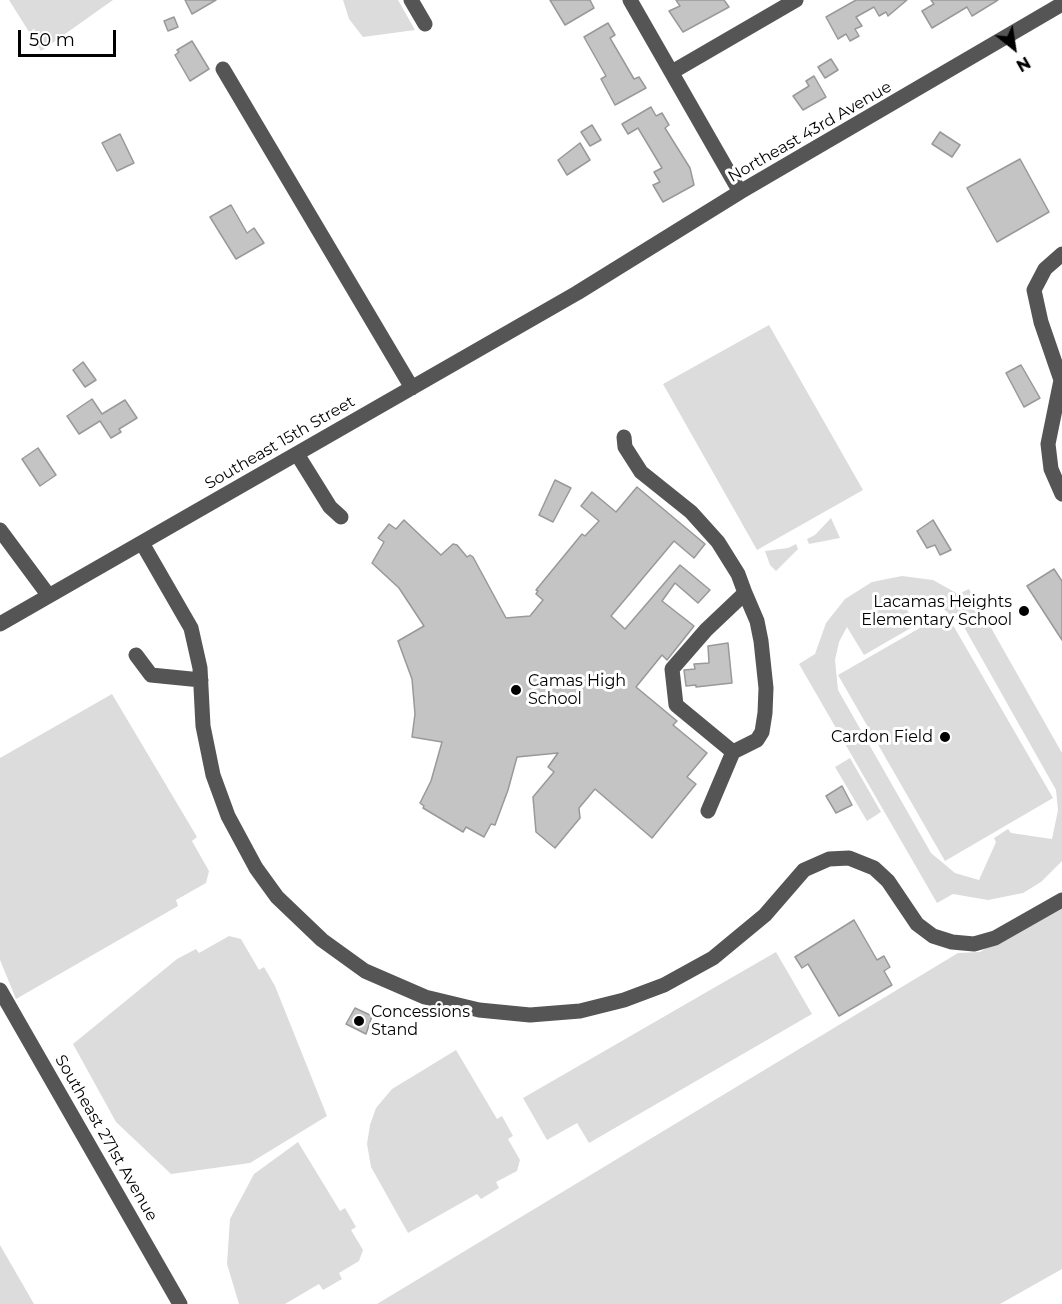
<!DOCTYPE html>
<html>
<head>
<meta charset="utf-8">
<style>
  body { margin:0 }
  #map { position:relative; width:1062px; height:1304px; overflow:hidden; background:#fff; font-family:Montserrat,sans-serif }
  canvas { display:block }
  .north { position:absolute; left:984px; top:18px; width:60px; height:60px; -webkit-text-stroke:4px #fff; paint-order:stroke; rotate:150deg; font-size:16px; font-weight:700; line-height:24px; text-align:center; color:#000 }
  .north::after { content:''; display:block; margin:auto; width:21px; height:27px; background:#000; clip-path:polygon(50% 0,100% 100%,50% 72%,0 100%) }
  .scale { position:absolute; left:18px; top:30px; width:98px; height:27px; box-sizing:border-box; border:3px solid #000; border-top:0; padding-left:8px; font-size:18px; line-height:21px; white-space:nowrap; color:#000; -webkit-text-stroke:4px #fff; paint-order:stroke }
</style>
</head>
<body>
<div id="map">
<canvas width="1062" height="1304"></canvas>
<div class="north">N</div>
<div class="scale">50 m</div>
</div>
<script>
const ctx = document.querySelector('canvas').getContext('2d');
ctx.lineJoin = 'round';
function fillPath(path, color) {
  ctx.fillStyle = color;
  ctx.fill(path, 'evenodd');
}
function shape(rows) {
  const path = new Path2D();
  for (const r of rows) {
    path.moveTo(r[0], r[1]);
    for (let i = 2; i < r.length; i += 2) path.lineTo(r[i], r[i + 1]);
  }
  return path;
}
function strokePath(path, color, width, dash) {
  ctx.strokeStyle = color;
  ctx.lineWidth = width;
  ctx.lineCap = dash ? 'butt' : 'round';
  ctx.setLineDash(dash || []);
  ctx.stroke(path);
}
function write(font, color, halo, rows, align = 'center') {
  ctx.font = font + ' Montserrat,sans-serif';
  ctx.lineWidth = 6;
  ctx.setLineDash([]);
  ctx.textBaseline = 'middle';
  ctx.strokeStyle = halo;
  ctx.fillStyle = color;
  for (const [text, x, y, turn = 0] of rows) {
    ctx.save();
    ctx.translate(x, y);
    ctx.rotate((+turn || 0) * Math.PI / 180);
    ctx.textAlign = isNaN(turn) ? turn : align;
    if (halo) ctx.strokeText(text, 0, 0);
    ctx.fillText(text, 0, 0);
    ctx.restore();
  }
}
fillPath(shape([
  [9,0,113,0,41,51],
  [343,0,398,0,415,30,363,37,349,19],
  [769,325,863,490,757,550,663,384],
  [831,518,840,538,809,544,807,539,815,535],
  [796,544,798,549,776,571,770,565,765,551,788,548],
  [902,576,933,580,958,594,969,589,1062,753,1062,861,1041,882,1023,893,988,900,953,894,937,903,799,664,815,654,826,623,845,599,872,582],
  [899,596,920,598,938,604,964,627,1056,790,1058,810,1052,839,1011,833,1008,829,994,838,996,842,979,880,955,873,931,853,838,690,835,660,839,642,847,627,864,655,916,625],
  [946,613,1053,798,945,861,838,675],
  [112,694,197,837,192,841,209,871,206,883,176,900,178,906,16,999,0,960,0,758],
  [850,758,881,812,867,821,835,767],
  [1062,903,1062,1269,1000,1304,377,1304,958,953,980,952],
  [229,936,241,939,259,970,264,967,275,986,327,1116,250,1163,171,1174,116,1122,73,1044,177,959,196,949,199,953],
  [776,952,812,1014,589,1143,577,1123,547,1140,523,1098],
  [456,1050,497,1119,502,1116,513,1136,508,1139,520,1160,517,1171,496,1182,499,1188,481,1199,477,1194,408,1233,371,1167,367,1144,370,1125,376,1108,392,1089],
  [298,1142,340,1211,345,1208,356,1227,351,1230,363,1250,359,1261,339,1273,342,1279,323,1290,319,1284,285,1304,239,1304,227,1264,230,1219,254,1174],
  [0,1245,34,1304,0,1304]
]), '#dcdcdc');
const building = shape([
  [185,0,216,0,192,14,185,0],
  [550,0,590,0,594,8,565,25,550,0],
  [676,0,724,0,729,7,683,32,669,11,680,6,676,0],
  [856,0,907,0,888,16,886,12,879,16,874,7,856,17,862,26,855,29,859,36,850,41,846,34,838,39,826,17,856,0],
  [931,0,998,0,972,16,967,7,932,28,922,11,934,4,931,0],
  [174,17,178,27,168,31,164,21,174,17],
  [608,23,615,35,610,38,634,79,639,77,646,88,615,105,601,79,606,76,584,37,608,23],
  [192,41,209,69,190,81,175,55,179,52,177,50,192,41],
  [831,59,838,70,825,78,818,67,831,59],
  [814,76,826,97,803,110,793,96,809,86,806,81,814,76],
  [651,107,656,116,662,113,669,125,665,128,690,168,694,185,663,202,653,185,660,182,654,172,662,168,638,128,628,134,622,124,651,107],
  [592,125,601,140,590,146,581,132,592,125],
  [940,132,960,145,952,157,932,144,940,132],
  [120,134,134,163,117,171,102,143,120,134],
  [580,143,590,160,567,175,558,160,580,143],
  [1020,159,1049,212,997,242,967,188,1020,159],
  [231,205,247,233,254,228,264,243,236,259,210,217,231,205],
  [83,362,96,380,85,387,73,370,83,362],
  [1021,365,1040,398,1024,407,1006,373,1021,365],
  [92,399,102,414,125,400,137,418,119,429,121,432,111,438,100,421,79,434,67,416,92,399],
  [38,448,56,475,40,486,22,459,38,448],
  [555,480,571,488,553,522,539,515,555,480],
  [637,487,705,544,694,558,674,541,611,616,625,629,680,565,710,590,698,603,675,583,662,601,694,626,667,660,662,655,636,687,677,721,673,725,707,753,687,777,696,784,652,838,595,789,579,808,580,818,555,848,536,832,533,797,554,772,548,767,558,753,517,757,508,790,495,825,491,824,484,837,466,827,463,832,423,808,424,806,420,803,431,781,442,742,412,737,415,714,412,679,398,641,424,626,399,588,372,563,384,542,378,538,389,524,396,529,404,520,441,555,453,544,457,545,467,557,470,555,473,557,506,618,530,616,543,600,536,594,538,591,536,590,582,534,585,536,599,521,581,506,592,492,616,512,637,487],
  [933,520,951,550,940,555,935,545,927,548,917,531,933,520],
  [1054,569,1062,581,1062,640,1027,586,1054,569],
  [728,643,732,683,696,687,696,685,686,686,684,670,695,669,694,664,709,663,708,646,728,643],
  [842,786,852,805,836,813,826,796,842,786],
  [854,920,877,960,884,956,890,967,884,971,892,985,839,1016,808,964,802,968,795,957,854,920],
  [355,1008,372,1016,366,1034,346,1024,355,1008]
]);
fillPath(building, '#c4c4c4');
strokePath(building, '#999', 1.5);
strokePath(shape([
  [411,0,425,24],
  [630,0,740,192],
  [223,69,412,388],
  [672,72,796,0],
  [1062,254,1045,269,1034,290,1041,322,1061,380,1048,444,1051,469,1062,494],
  [624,437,625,447,641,472,691,512,718,542,738,574,745,593],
  [297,454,330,507,341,517],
  [0,530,49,596],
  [142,543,191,628,200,668,203,726,213,775,228,816,256,868,277,897,322,940,365,971,425,997,479,1010,530,1015,580,1011,624,1000,664,985,713,958,765,915,804,870,829,859,849,858,874,868,888,881,917,924,933,936,952,942,974,944,995,938,1062,900],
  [0,624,577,293,740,192,1062,4],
  [136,655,151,675,201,680],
  [708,811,733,752,676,705,672,669,706,630,745,593,757,621,761,641,766,688,765,713,762,732,757,740,733,752],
  [0,990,180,1304]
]), '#555', 15);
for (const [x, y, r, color] of [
  [1024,611,6,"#000"],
  [516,690,6,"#000"],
  [945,737,6,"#000"],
  [359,1021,6,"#000"]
]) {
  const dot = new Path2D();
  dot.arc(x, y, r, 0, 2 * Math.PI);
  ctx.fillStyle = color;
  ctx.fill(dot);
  strokePath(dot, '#fff', 2);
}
write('16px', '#000', '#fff', [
  ["Northeast 43rd Avenue",810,132,-30],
  ["Southeast 15th Street",280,443,-30],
  ["Southeast 271st Avenue",106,1138,60]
]);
write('16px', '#000', '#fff', [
  ["Lacamas Heights",1012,602],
  ["Elementary School",1012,620],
  ["Camas High",528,681,"left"],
  ["School",528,699,"left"],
  ["Cardon Field",933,737],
  ["Concessions",371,1012,"left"],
  ["Stand",371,1030,"left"]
], 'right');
</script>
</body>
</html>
